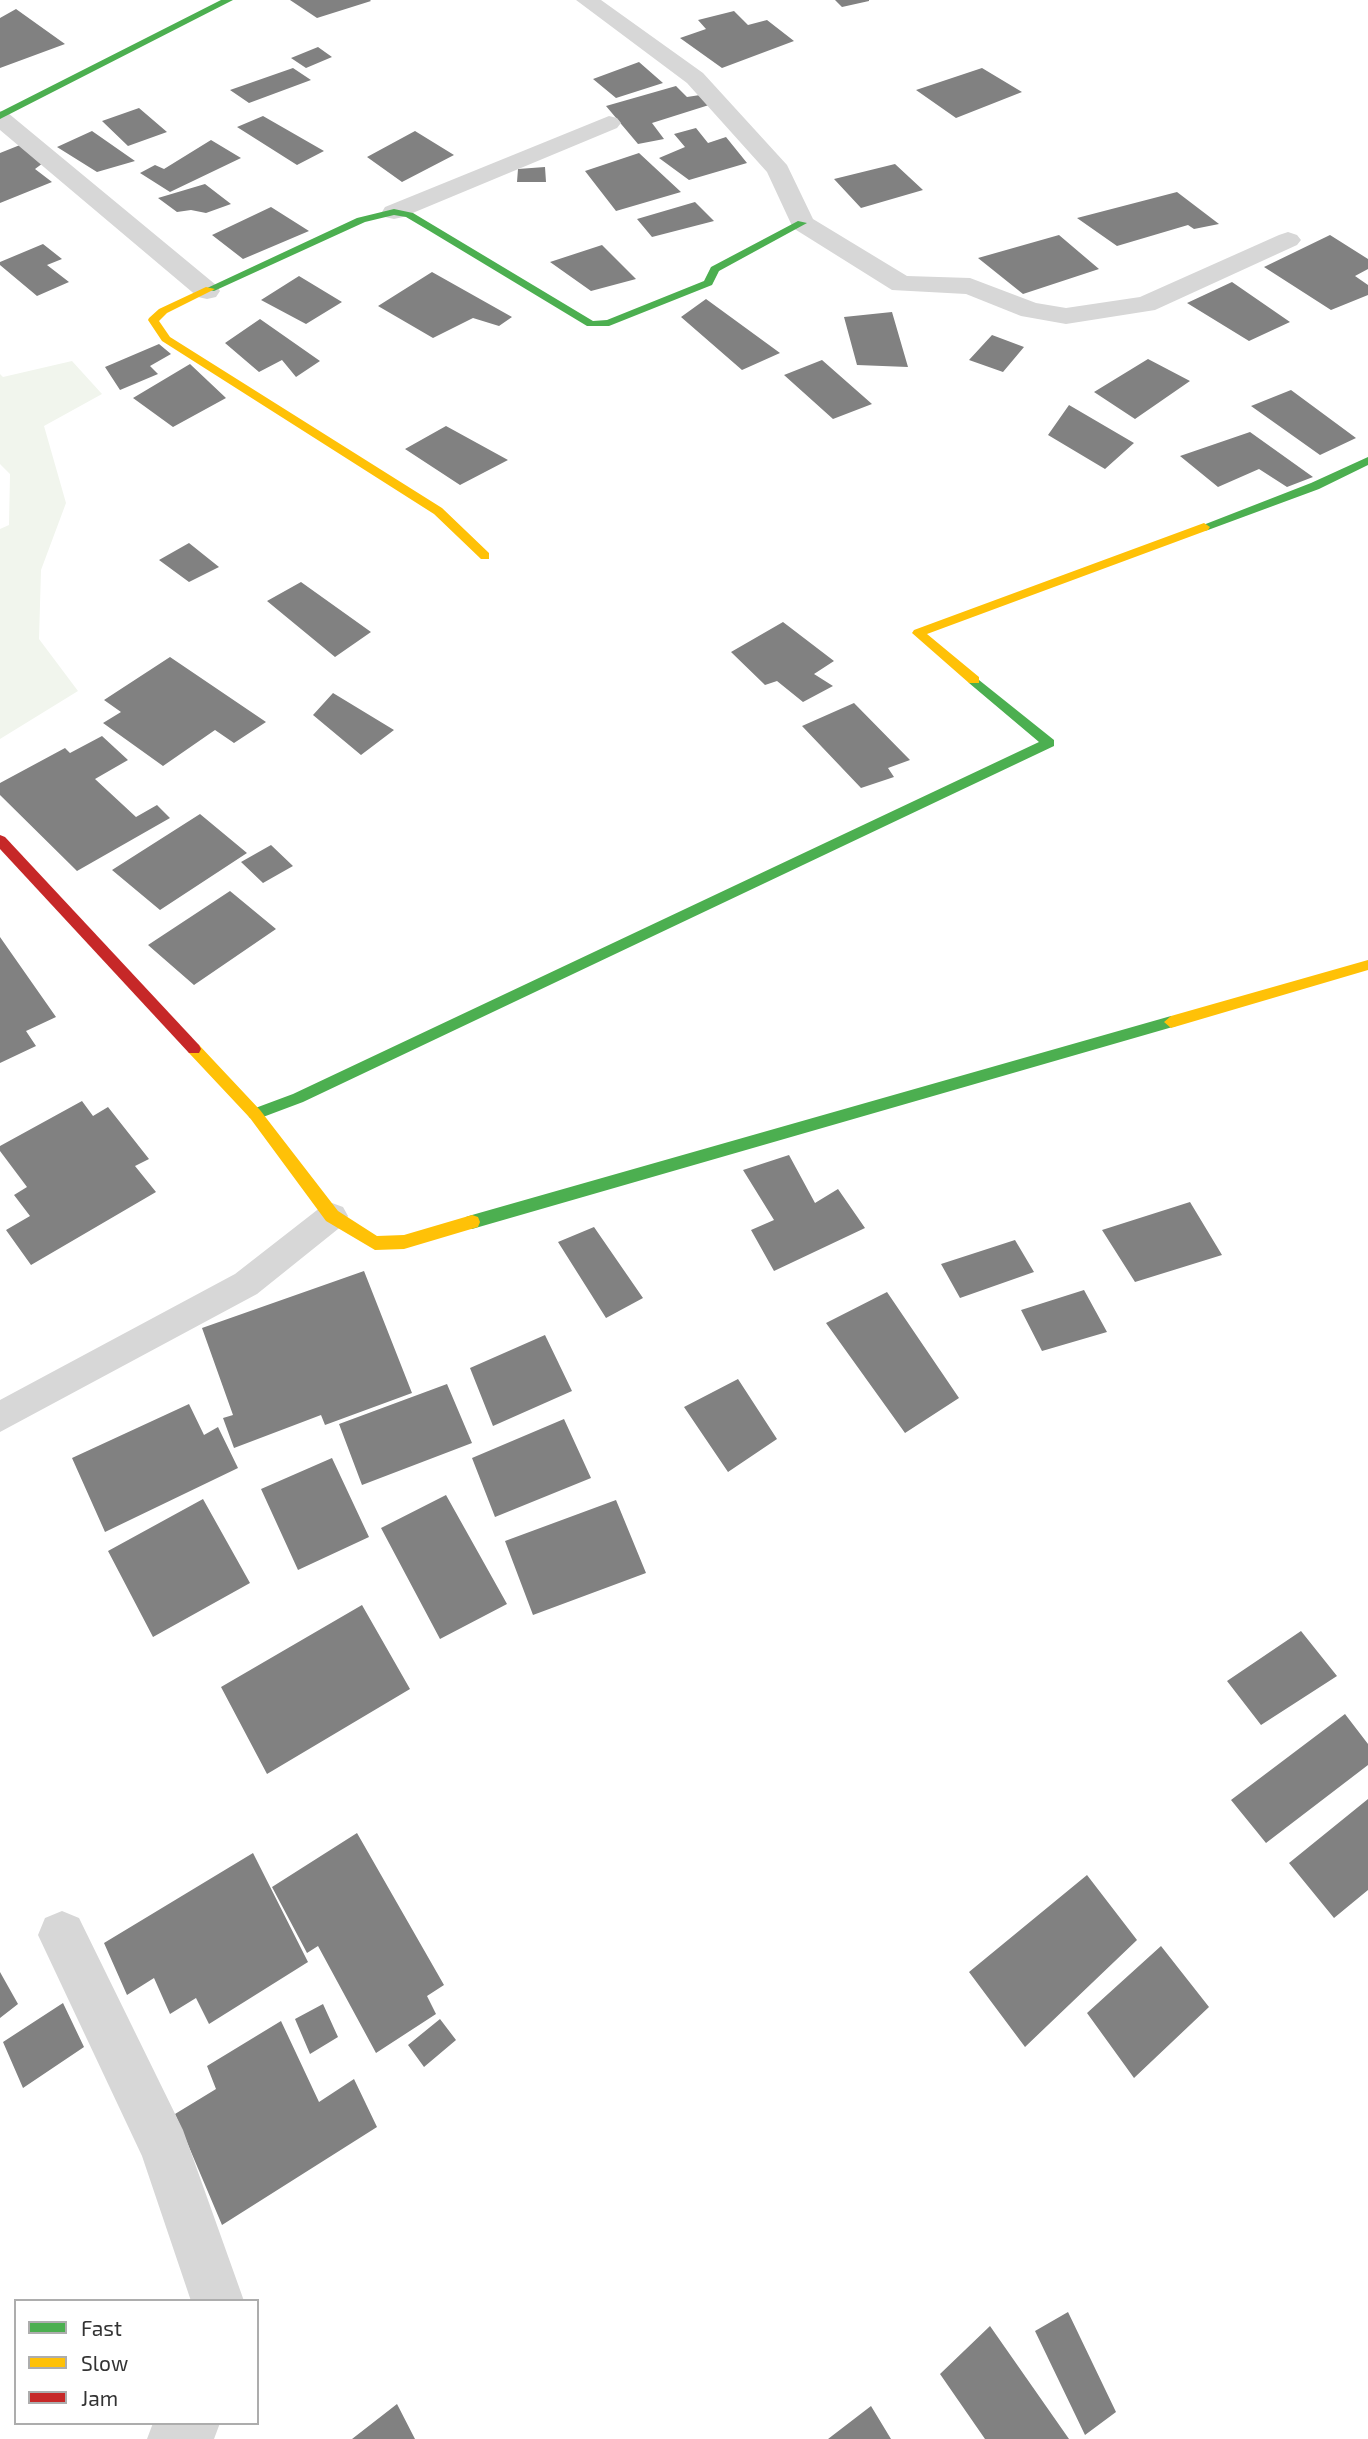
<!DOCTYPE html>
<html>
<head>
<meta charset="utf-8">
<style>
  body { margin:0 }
  #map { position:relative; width:1368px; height:2439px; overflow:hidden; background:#fff; font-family:"Exo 2",sans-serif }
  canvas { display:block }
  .legend { position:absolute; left:14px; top:2299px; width:245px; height:126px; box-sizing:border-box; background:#fff; border:2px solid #adadad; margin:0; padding:9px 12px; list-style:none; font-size:21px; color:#333 }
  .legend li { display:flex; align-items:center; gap:14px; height:35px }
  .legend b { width:35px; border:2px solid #adadad }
</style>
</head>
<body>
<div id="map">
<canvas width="1368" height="2439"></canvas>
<ul class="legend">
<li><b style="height:9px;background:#4caf50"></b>Fast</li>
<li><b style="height:9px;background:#ffc107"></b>Slow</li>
<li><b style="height:9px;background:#c62828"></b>Jam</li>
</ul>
</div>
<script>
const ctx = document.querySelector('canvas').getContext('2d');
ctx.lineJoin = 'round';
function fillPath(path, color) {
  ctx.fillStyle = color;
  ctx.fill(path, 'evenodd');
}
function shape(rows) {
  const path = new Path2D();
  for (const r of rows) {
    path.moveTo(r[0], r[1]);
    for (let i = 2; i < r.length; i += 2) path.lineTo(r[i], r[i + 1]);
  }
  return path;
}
fillPath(shape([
  [72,361,102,394,44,426,66,503,41,570,39,639,78,691,0,739,0,529,9,525,10,474,0,464,0,374,3,377]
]), '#f1f5ed');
fillPath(shape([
  [290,0,370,0,371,1,317,18],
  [835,0,869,0,869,1,842,7],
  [16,9,65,44,0,68,0,18],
  [734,11,748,25,767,20,794,41,722,68,680,38,706,29,698,20],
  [318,47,332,57,306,68,291,58],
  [639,62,663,83,616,98,593,79],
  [293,68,311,80,249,103,230,90],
  [982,68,1022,92,956,118,916,90],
  [676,86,687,97,700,95,709,105,652,123,664,139,638,144,606,106],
  [139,108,167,132,128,146,102,121],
  [263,116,324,151,297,165,237,127],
  [696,128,708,143,726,137,747,163,689,180,659,158,685,147,674,134],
  [92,131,135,161,97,172,57,147],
  [415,131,454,155,402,182,367,157],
  [211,140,241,158,170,192,140,173,155,165,164,169],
  [20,145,43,163,35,169,52,182,0,203,0,153],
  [639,153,681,192,616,211,585,171],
  [895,164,923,190,861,208,834,179],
  [545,167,546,182,517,182,518,169],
  [205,184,231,204,206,213,191,210,177,212,158,198],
  [1177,192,1219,224,1194,229,1188,225,1117,246,1077,218],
  [695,202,714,221,652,237,637,219],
  [271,207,309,231,243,259,212,235],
  [1059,235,1099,269,1023,294,978,258],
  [1330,235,1368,259,1368,269,1355,276,1368,285,1368,295,1331,310,1264,267],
  [43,244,62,259,47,265,69,282,37,296,0,265,0,262],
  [602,245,636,279,591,291,550,262],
  [432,272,512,317,499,326,473,318,433,338,378,306],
  [299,276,342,302,306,324,261,300],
  [1232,282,1290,322,1249,341,1187,303],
  [706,299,780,353,742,370,681,317],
  [892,312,908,367,857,365,844,317],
  [260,319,320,361,296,377,282,360,259,372,225,343],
  [992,335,1024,347,1003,372,969,360],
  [159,344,171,354,150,366,158,374,120,390,105,367],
  [1148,359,1190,381,1135,419,1094,392],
  [822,360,872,404,833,419,784,375],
  [190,364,226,398,173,427,133,398],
  [1291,390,1356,438,1320,455,1251,406],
  [1069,405,1134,443,1105,469,1048,435],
  [446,426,508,460,460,485,405,449],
  [1250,432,1313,477,1287,487,1259,469,1218,487,1180,456],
  [189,543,219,567,189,582,159,560],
  [301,582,371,632,335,657,267,601],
  [783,622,834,661,814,674,833,686,803,702,777,681,765,685,731,652],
  [170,657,266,722,234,743,215,730,163,766,103,723,121,712,104,700],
  [333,693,394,730,361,755,313,715],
  [854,703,910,760,888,768,894,777,861,788,802,726],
  [102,736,128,760,95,779,136,817,157,805,170,818,77,871,0,795,0,783,65,748,70,753],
  [200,814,247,853,160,910,112,870],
  [271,845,293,866,263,883,241,862],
  [230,891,276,929,194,985,148,945],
  [0,937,56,1017,26,1031,36,1046,0,1063],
  [82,1101,93,1116,108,1107,149,1159,135,1166,156,1192,31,1265,6,1230,30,1216,14,1195,27,1187,0,1151,0,1146],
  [789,1155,815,1203,838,1189,865,1228,774,1271,751,1230,774,1220,743,1170],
  [1190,1202,1222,1255,1135,1282,1102,1230],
  [594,1227,643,1298,606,1318,558,1242],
  [1015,1240,1034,1272,960,1298,941,1264],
  [364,1271,412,1393,325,1425,321,1415,234,1448,223,1418,233,1415,202,1328],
  [1084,1290,1107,1332,1042,1351,1021,1310],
  [887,1292,959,1398,905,1433,826,1323],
  [545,1335,572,1391,493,1426,470,1368],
  [738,1379,777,1439,728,1472,684,1407],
  [447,1384,472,1443,362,1485,339,1424],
  [189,1404,204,1435,218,1427,238,1468,105,1532,72,1458],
  [564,1419,591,1478,495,1517,472,1458],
  [332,1458,369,1537,298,1570,261,1489],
  [446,1495,507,1604,440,1639,381,1528],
  [203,1499,250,1583,153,1637,108,1551],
  [616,1500,646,1573,533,1615,505,1541],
  [362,1605,410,1689,267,1774,221,1687],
  [1301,1631,1337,1676,1261,1725,1227,1681],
  [1345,1714,1368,1744,1368,1765,1266,1843,1231,1800],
  [1368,1799,1368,1890,1334,1918,1289,1863],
  [357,1833,444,1985,427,1996,436,2014,376,2053,318,1946,307,1953,272,1887],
  [253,1853,308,1962,209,2024,196,1998,170,2014,154,1978,127,1995,104,1943],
  [1087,1875,1137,1940,1025,2047,969,1972],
  [1161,1946,1209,2007,1134,2078,1087,2013],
  [0,1972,18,2004,0,2018],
  [63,2003,84,2047,23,2088,3,2042],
  [323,2004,338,2037,310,2054,295,2019],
  [440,2019,456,2040,424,2067,408,2045],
  [281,2021,319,2102,354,2079,377,2127,222,2225,175,2114,216,2089,207,2066],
  [1068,2312,1116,2412,1085,2435,1035,2331],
  [990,2326,1069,2439,985,2439,940,2374],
  [397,2404,415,2439,352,2439],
  [871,2406,891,2439,828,2439]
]), '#818181');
fillPath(shape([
  [332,1203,343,1207,348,1216,343,1225,257,1294,0,1432,0,1400,235,1274,321,1207,332,1203]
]), '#d7d7d7');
fillPath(shape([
  [576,0,601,0,703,73,787,165,813,219,907,276,970,278,1036,303,1066,308,1140,297,1279,235,1288,232,1297,235,1301,240,1297,245,1155,310,1066,324,1021,316,966,294,892,290,793,228,767,172,687,83,576,0],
  [0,111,8,113,216,285,220,291,216,297,207,299,198,297,0,130,0,111],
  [609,116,617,118,621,123,617,128,403,217,394,219,385,217,382,212,385,207,609,116],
  [62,1911,79,1918,183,2130,244,2301,191,2301,142,2156,38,1935,45,1918,62,1911],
  [153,2423,220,2423,214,2439,147,2439,153,2423]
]), '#d7d7d7');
fillPath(shape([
  [221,0,233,0,0,119,0,112,221,0],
  [394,209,413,213,593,321,607,320,704,281,711,267,798,221,807,223,719,271,712,285,609,326,587,326,428,230,406,217,394,215,365,222,214,291,205,289,357,218,394,209],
  [1368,457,1368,465,1319,489,1208,530,1204,531,1198,527,1311,483,1368,457],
  [974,676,1054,740,1054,746,303,1102,255,1120,250,1118,247,1114,250,1110,293,1094,1039,742,969,683,968,680,974,676],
  [1171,1016,1178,1022,1176,1026,472,1229,466,1227,464,1222,466,1217,472,1215,1171,1016]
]), '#4caf50');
fillPath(shape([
  [206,287,215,289,167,313,159,321,170,337,442,508,489,553,489,559,481,559,434,514,162,341,148,320,149,318,159,309,206,287],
  [1204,523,1210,527,1208,530,927,634,979,677,979,683,969,683,912,633,914,630,1204,523],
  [1368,960,1368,970,1171,1028,1164,1022,1171,1016,1368,960],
  [194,1043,199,1045,260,1110,338,1211,377,1236,404,1235,472,1215,478,1217,480,1222,478,1227,404,1249,375,1250,326,1221,250,1118,189,1053,187,1049,189,1045,194,1043]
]), '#ffc107');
fillPath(shape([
  [0,835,5,837,199,1045,201,1049,199,1053,189,1053,0,849,0,835]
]), '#c62828');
</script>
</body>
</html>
